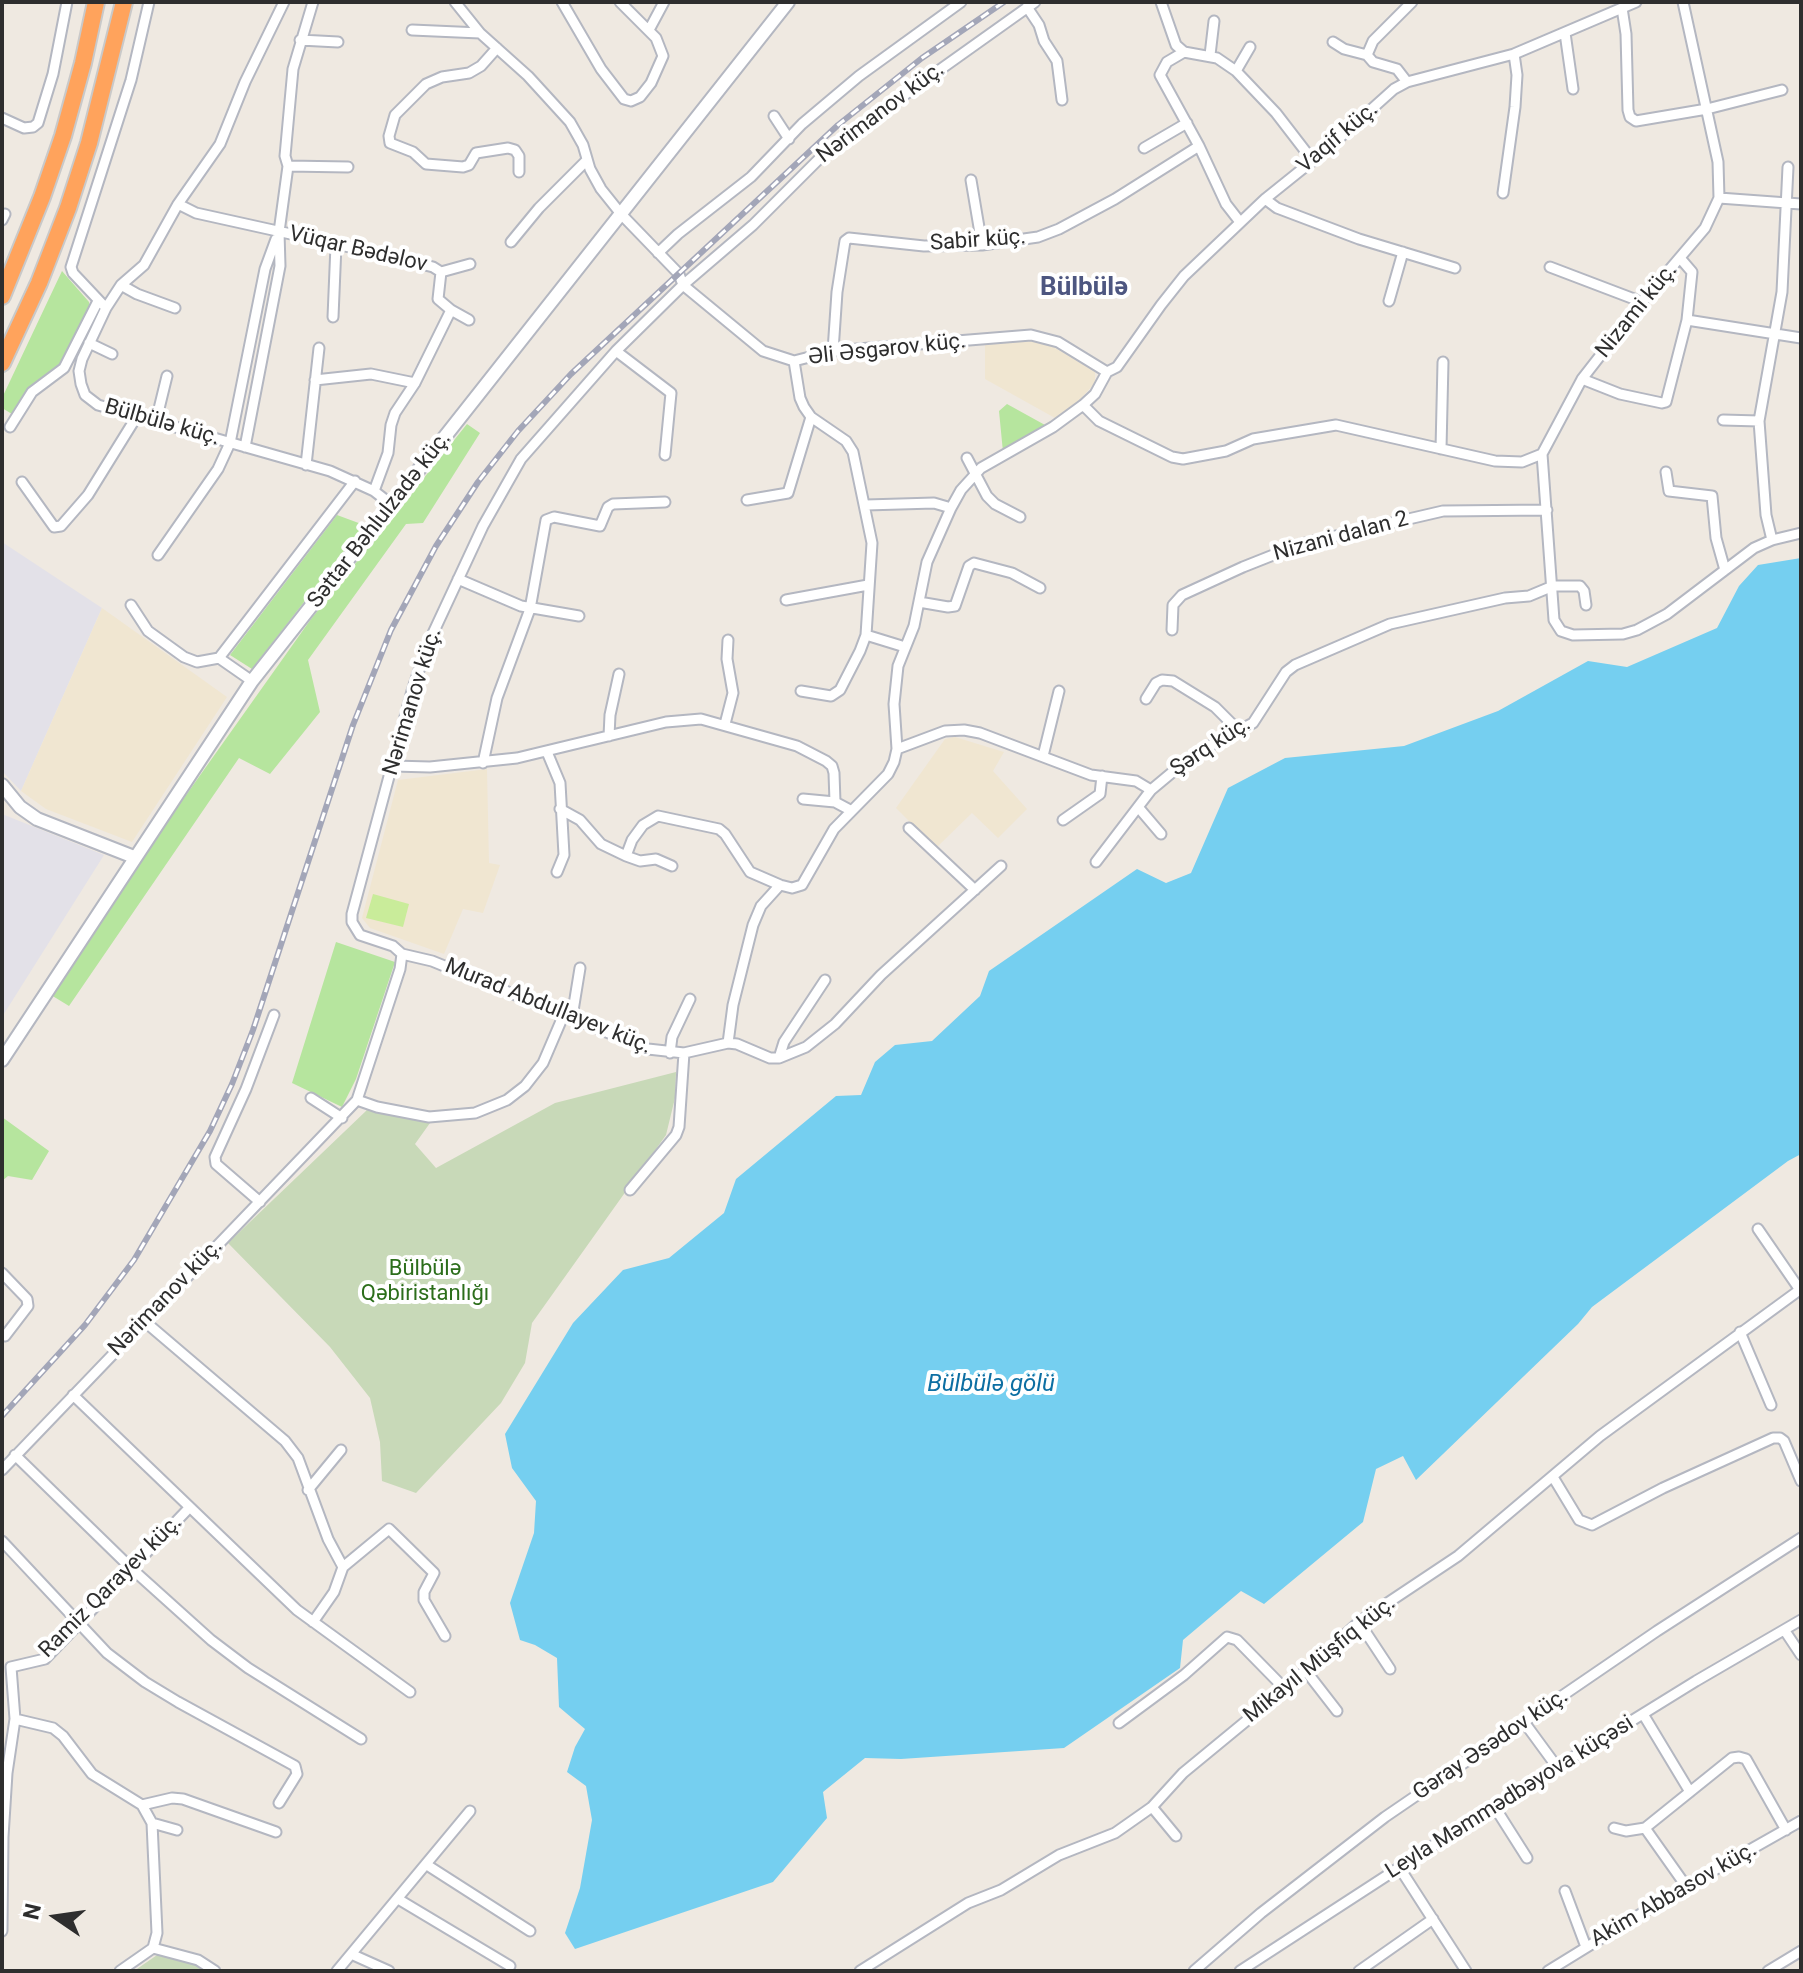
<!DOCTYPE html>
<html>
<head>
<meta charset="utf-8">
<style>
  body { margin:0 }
  #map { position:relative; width:1803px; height:1973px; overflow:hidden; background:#efe9e1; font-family:Roboto,sans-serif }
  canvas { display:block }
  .frame { position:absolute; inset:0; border:4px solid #2e2e2e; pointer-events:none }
  .north { position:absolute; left:16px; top:1877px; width:80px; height:80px; -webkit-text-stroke:6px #fff; paint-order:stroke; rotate:283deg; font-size:22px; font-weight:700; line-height:32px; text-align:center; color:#2e2e2e }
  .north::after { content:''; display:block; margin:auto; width:28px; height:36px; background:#2e2e2e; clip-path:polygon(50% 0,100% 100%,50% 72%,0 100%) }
</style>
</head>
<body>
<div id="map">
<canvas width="1803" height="1973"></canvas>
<div class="frame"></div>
<div class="north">N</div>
</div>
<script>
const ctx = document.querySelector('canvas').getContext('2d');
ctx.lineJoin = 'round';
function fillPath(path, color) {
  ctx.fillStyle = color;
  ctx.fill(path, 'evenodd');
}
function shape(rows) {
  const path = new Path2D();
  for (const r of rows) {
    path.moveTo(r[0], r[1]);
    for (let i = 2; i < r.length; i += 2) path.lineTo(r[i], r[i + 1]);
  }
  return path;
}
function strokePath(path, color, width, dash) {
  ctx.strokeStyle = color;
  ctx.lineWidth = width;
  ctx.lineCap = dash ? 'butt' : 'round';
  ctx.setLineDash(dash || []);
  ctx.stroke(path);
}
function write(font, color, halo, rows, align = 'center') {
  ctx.font = font + ' Roboto,sans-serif';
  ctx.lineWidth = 8;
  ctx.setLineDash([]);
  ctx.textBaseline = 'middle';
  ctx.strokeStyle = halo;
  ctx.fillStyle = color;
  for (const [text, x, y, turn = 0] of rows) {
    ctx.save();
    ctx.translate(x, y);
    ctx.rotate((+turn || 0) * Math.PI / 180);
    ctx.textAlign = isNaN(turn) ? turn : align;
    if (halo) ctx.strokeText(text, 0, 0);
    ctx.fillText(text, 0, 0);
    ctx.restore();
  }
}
fillPath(shape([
  [2,542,102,608,21,791,2,771],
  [2,814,104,855,2,1017]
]), '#e3e1e8');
fillPath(shape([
  [1032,340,1047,343,1095,372,1095,383,1072,408,1055,418,985,379,985,345],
  [102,608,227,697,132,842,46,809,21,791],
  [955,737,1004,752,993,771,1027,809,998,838,972,813,936,848,896,808,945,739],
  [487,769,489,863,500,865,483,913,463,909,444,954,370,928,362,918,398,780]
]), '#f0e6d1');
fillPath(shape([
  [62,271,89,302,90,311,60,368,29,389,12,414,2,408,2,398],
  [1007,404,1045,425,1003,452,999,411],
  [467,424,480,433,423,523,406,524,308,660,320,712,270,774,239,758,69,1006,51,995,152,843,311,619],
  [337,515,364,525,252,669,230,655],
  [336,942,395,962,356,1079,342,1107,292,1083],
  [2,1117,49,1151,32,1180,8,1176,2,1181]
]), '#b6e59e');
fillPath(shape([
  [676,1072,675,1098,666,1135,532,1323,525,1363,501,1403,416,1493,382,1481,380,1442,370,1398,330,1347,228,1243,367,1110,430,1123,415,1144,436,1168,555,1103],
  [160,1953,183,1956,210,1971,134,1971]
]), '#c8d9b8');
fillPath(shape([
  [373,894,409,904,403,927,366,918]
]), '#c9ec9a');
fillPath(shape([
  [1801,558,1801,1154,1788,1161,1592,1307,1578,1324,1416,1480,1403,1456,1376,1469,1363,1522,1264,1604,1241,1591,1183,1640,1180,1668,1064,1748,901,1759,865,1758,823,1792,827,1818,773,1882,575,1949,565,1933,580,1888,592,1820,586,1786,567,1772,575,1747,585,1729,559,1707,557,1658,535,1645,520,1640,510,1603,534,1533,536,1501,512,1468,505,1434,573,1323,623,1270,669,1258,724,1213,736,1179,836,1096,861,1095,875,1062,895,1045,932,1041,980,996,989,971,1137,869,1166,883,1191,873,1228,788,1285,758,1404,746,1498,711,1588,661,1627,667,1717,628,1739,586,1758,565]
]), '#75cff0');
const street = shape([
  [284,2,245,82,220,144,178,204,144,265,121,285,106,308,82,359,79,371,81,384,85,395,98,405,330,471,374,491,392,505],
  [455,2,480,33,528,76,570,122,583,145,590,169,601,189,621,214,679,274,683,285,763,351,794,361,833,351,1031,335,1058,342,1107,372],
  [562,2,601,69,624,99,631,101,640,97,651,83,663,56,656,38,620,2],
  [1161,2,1176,45,1184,52,1217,58,1236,71,1276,113,1313,161],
  [1683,2,1718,162,1719,198,1705,228,1642,302,1582,379,1542,454,1554,620,1561,631,1573,635,1623,634,1637,630,1667,614,1754,548,1772,540,1801,533],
  [1027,7,1039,25,1044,41,1057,61,1062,100],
  [1622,8,1626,34,1628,110,1630,117,1636,121,1707,109,1782,90],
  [412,30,480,33],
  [649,30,664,2],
  [1565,33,1573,89],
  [300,40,338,42],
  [1333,42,1344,49,1367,55],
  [497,48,481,66,469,73,442,77,426,84,395,115,389,136,390,143,413,152,426,164,463,167,469,165,476,153,508,148,515,150,519,156,519,172],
  [1184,52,1167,62,1160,75,1199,146,1226,204,1240,222],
  [1210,55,1214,21],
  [1236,71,1250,47],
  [1407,82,1397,69,1373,62,1367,55,1373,41,1412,2],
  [774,116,789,139],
  [2,118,24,128,33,127,38,123,53,74,67,2],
  [1144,148,1187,123],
  [288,166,348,167],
  [971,180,982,245],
  [1503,193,1515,107,1517,75,1514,54],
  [1719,198,1801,204],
  [1265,199,1277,208,1359,239,1455,268],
  [178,204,196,213,390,256,433,267,441,272,438,299,451,310,415,383,395,413,391,425,388,453,374,491],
  [2,220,5,214],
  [511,242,539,208,587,160],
  [658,253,678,234,751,177,802,124,859,76,961,2],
  [1550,267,1642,302],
  [441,272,470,264],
  [121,285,137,294,175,308],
  [1389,301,1403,252],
  [106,308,73,273,71,267,131,80,149,2],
  [451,310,469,320],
  [333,317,336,245],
  [1687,320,1801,338],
  [89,343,112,354],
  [616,351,671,393,665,455],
  [833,351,837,292,845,241,849,238,924,246,982,245,1038,237,1059,229,1115,199,1199,146],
  [794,361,800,398,804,407,811,417,846,441,853,452,872,543,866,635,860,651,840,690,831,696,801,691],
  [1107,372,1117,367,1161,305,1184,276,1265,199,1326,150,1394,89,1407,82,1514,54,1636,2],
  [1582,379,1620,394,1662,403,1666,402,1687,320,1692,272,1680,258],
  [315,380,371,374,415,383],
  [1083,405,1099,421,1172,457,1183,459,1226,451,1253,439,1336,425,1495,461,1522,462,1542,454],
  [1723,420,1759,421],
  [156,421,167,376],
  [10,427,32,392,64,368,98,301],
  [245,447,280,266,279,232,288,166,285,156,293,69,313,2],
  [1441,449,1443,362],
  [967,458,987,496,995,504,1020,517],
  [306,465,319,348],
  [1666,472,1669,491,1712,496,1716,538,1725,570],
  [22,482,54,527,61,526,88,495,137,416],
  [747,500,788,493,811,417],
  [866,505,934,503,951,508],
  [1772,540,1766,515,1759,421,1782,292,1788,167],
  [158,555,218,469,230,443,265,269,276,239],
  [458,579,521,606,579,616],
  [786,600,868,585],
  [919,602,948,607,955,606,969,566,974,563,1012,573,1040,588],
  [131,605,148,631,184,657,197,662,219,658,355,481],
  [1172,630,1173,605,1182,595,1243,567,1301,544,1443,511,1547,510],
  [866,635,905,647],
  [219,658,252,681],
  [1146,699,1156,683,1162,680,1173,681,1215,707,1240,732],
  [725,724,733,693,727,659,728,640],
  [609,736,610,715,619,674],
  [897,749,945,731,964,730,980,733,1091,775,1136,781,1151,790,1193,755,1253,723,1286,672,1295,665,1390,624,1505,598,1529,596,1553,586,1580,586,1584,591,1586,605],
  [547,752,560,783,564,855,557,872],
  [1043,756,1059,691],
  [483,763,497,698,530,609,546,520,554,517,600,526,608,507,613,504,665,502],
  [393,766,430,767,517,758,666,722,701,719,797,746,826,761,832,766,834,773,835,802,850,810],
  [803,799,835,802],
  [1138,807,1161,834],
  [560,809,580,820,601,844,626,856,632,840,643,825,658,816,719,829,725,834,750,872,780,885],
  [1063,820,1100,794,1102,776],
  [909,828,975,890],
  [626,856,640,861,656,859,672,866],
  [1096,862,1151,790],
  [402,954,432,961,648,1049,684,1053,728,1043,737,1044,770,1058,779,1058,806,1047,835,1024,881,975,1001,866],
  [572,1017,580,968],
  [728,1043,733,1005,753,925,761,906,780,885,792,888,802,885,834,829,888,774,894,762,897,749,894,704,898,666,914,626,927,562,951,508,961,490,981,468,1053,427,1083,405,1095,394,1107,372],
  [670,1053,672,1037,690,999],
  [779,1058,784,1042,825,980],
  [311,1098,342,1118],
  [357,1100,377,1107,429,1117,475,1113,507,1100,525,1086,543,1063,564,1014],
  [630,1190,676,1135,679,1127,684,1053],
  [260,1202,216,1164,215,1157,246,1089,274,1015],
  [1758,1229,1800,1290],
  [2,1273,27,1299,28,1306,5,1336],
  [143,1320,285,1441,298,1458,328,1539,343,1567,334,1592,313,1622],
  [1740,1332,1771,1405],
  [73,1395,297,1610,410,1692],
  [15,1455,131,1568,211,1640,248,1668,361,1739],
  [2,1470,357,1100,400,969,402,954,393,946,360,935,352,922,352,914,412,691,428,644,483,526,521,459,616,351,683,285,753,225,830,148,1035,2],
  [1553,1477,1579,1520,1592,1525,1663,1488,1773,1438,1780,1438,1784,1441,1801,1481],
  [308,1490,341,1450],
  [2,1541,107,1653,145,1682,178,1702,295,1766,297,1774,279,1803],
  [343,1567,389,1529,434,1573,424,1592,424,1600,445,1636],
  [1359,1622,1390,1669],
  [1785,1631,1801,1655],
  [1306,1671,1337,1711],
  [1643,1714,1690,1792],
  [15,1719,53,1728,63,1736,92,1774,142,1805,152,1823,157,1933,153,1948,120,1971],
  [1524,1722,1557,1767],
  [1119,1723,1184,1675,1227,1637,1237,1640,1285,1689],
  [142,1805,172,1798,183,1799,276,1832],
  [1494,1806,1527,1858],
  [1152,1807,1176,1836],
  [152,1823,177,1830],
  [1614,1828,1626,1831,1645,1828,1732,1758,1739,1757,1746,1759,1786,1830],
  [1645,1828,1686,1886],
  [427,1865,530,1931],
  [1399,1867,1466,1971],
  [1565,1891,1586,1947],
  [398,1899,510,1966],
  [2,1931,3,1837,7,1773,15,1719,11,1667,45,1659,189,1508],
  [153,1948,198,1960,215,1971],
  [351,1954,389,1971],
  [337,1971,470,1811],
  [860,1971,968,1903,1001,1890,1059,1855,1115,1833,1152,1807,1183,1773,1285,1689,1359,1622,1458,1556,1600,1436,1801,1289],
  [1194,1971,1261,1913,1385,1817,1657,1631,1801,1538],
  [1240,1971,1494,1806,1696,1681,1801,1620],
  [1359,1971,1433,1919],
  [1548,1971,1686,1886,1801,1821],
  [1768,1971,1801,1951]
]);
const secondary = shape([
  [2,785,20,807,37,819,134,857],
  [2,1060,252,681,788,2]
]);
const highway = shape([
  [2,296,42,197,63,136,83,63,96,2],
  [2,363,39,283,68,208,89,143,124,2]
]);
strokePath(street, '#b4b7c1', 13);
strokePath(secondary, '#b4b7c1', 16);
strokePath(highway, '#c9c9c9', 20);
strokePath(street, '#fff', 9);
strokePath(secondary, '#fff', 12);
strokePath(highway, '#ffa35c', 16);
const rail = shape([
  [2,1416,85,1325,134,1260,210,1131,232,1084,253,1030,353,725,391,630,436,546,478,482,518,431,571,374,838,125,922,58,1004,2]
]);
strokePath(rail, '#a3a6b8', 6);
strokePath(rail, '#fff', 3, [9]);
write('22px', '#2e2e2e', '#fff', [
  ["Nərimanov küç.",881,113,-37],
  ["Vaqif küç.",1338,138,-40],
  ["Sabir küç.",978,241,-4],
  ["Vüqar Bədəlov",358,250,13],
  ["Nizami küç.",1637,311,-51],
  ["Əli Əsgərov küç.",887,350,-6],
  ["Bülbülə küç.",162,423,16],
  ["Səttar Bəhlulzadə küç.",380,520,-52],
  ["Nizani dalan 2",1341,537,-15],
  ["Nərimanov küç.",413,702,-73],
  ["Şərq küç.",1211,747,-33],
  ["Murad Abdullayev küç.",548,1007,22],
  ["Nərimanov küç.",166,1298,-46],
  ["Ramiz Qarayev küç.",111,1587,-45],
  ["Mikayıl Müşfiq küç.",1320,1660,-39],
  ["Gəray Əsədov küç.",1491,1745,-34],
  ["Leyla Məmmədbəyova küçəsi",1510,1798,-32],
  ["Akim Abbasov küç.",1674,1895,-30]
]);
write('22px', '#2c6e1b', '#fff', [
  ["Bülbülə",425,1269],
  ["Qəbiristanlığı",425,1294]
]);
write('italic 24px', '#0d6fa3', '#fff', [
  ["Bülbülə gölü",991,1385]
]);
write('bold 26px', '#4d5680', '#fff', [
  ["Bülbülə",1084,288]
]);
</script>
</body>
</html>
